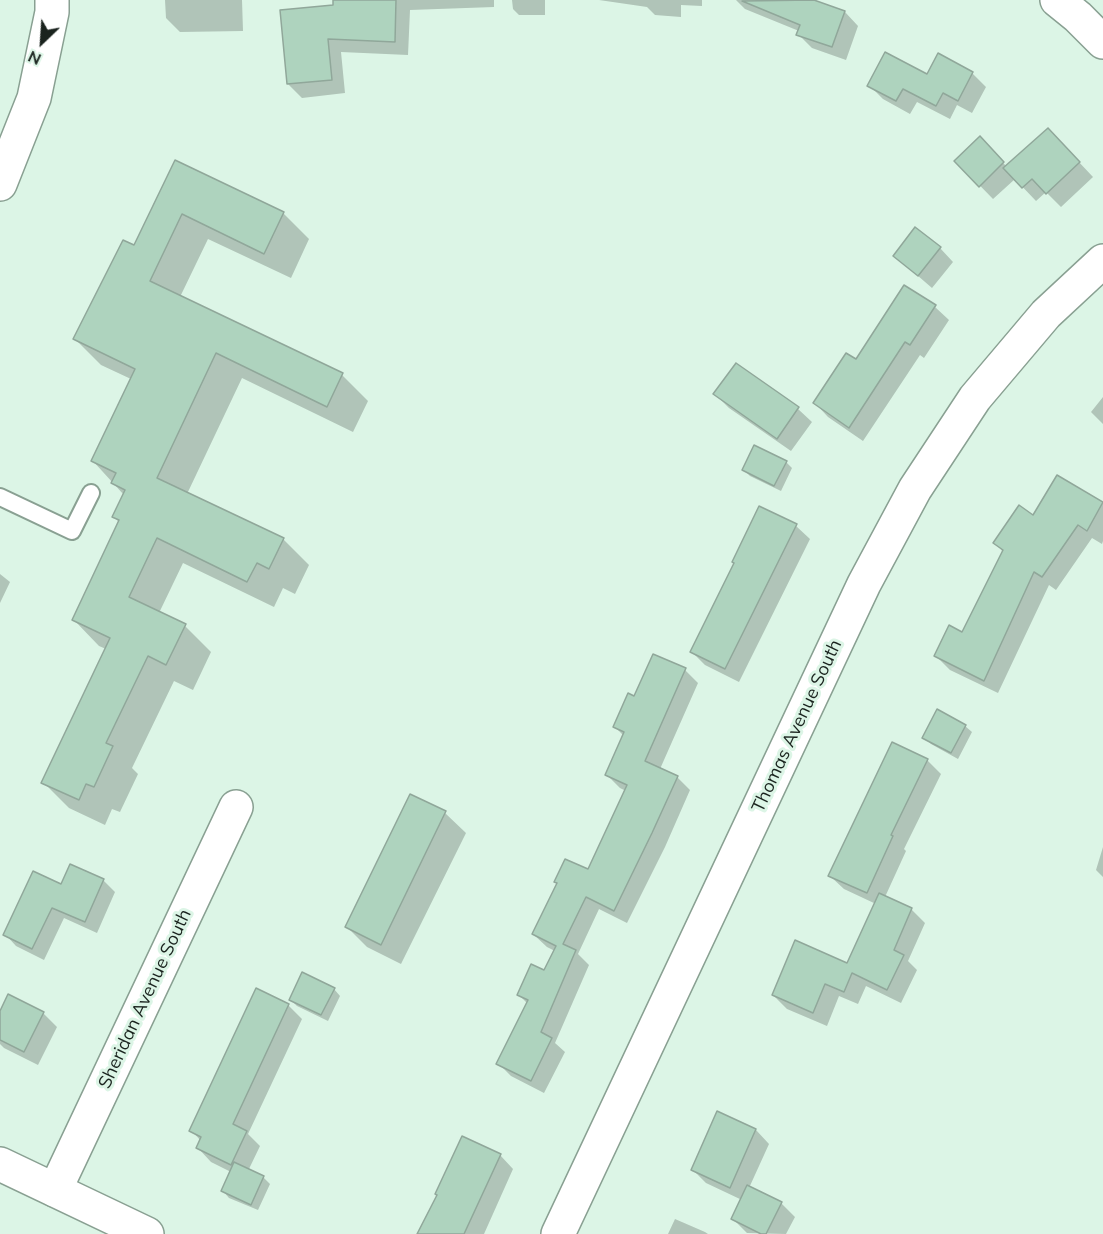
<!DOCTYPE html>
<html>
<head>
<meta charset="utf-8">
<style>
  body { margin:0 }
  #map { position:relative; width:1103px; height:1234px; overflow:hidden; background:#dcf5e6; font-family:Mulish,sans-serif }
  canvas { display:block }
  .north { position:absolute; left:12px; top:12px; width:60px; height:60px; -webkit-text-stroke:4px #dcf5e6; paint-order:stroke; rotate:205deg; font-size:16px; font-weight:700; line-height:24px; text-align:center; color:#1a231e }
  .north::after { content:''; display:block; margin:auto; width:21px; height:27px; background:#1a231e; clip-path:polygon(50% 0,100% 100%,50% 72%,0 100%) }
</style>
</head>
<body>
<div id="map">
<canvas width="1103" height="1234"></canvas>
<div class="north">N</div>
</div>
<script>
const ctx = document.querySelector('canvas').getContext('2d');
ctx.lineJoin = 'round';
function fillPath(path, color) {
  ctx.fillStyle = color;
  ctx.fill(path, 'evenodd');
}
function shape(rows) {
  const path = new Path2D();
  for (const r of rows) {
    path.moveTo(r[0], r[1]);
    for (let i = 2; i < r.length; i += 2) path.lineTo(r[i], r[i + 1]);
  }
  return path;
}
function strokePath(path, color, width, dash) {
  ctx.strokeStyle = color;
  ctx.lineWidth = width;
  ctx.lineCap = dash ? 'butt' : 'round';
  ctx.setLineDash(dash || []);
  ctx.stroke(path);
}
function write(font, color, halo, rows, align = 'center') {
  ctx.font = font + ' Mulish,sans-serif';
  ctx.lineWidth = 6;
  ctx.setLineDash([]);
  ctx.textBaseline = 'middle';
  ctx.strokeStyle = halo;
  ctx.fillStyle = color;
  for (const [text, x, y, turn = 0] of rows) {
    ctx.save();
    ctx.translate(x, y);
    ctx.rotate((+turn || 0) * Math.PI / 180);
    ctx.textAlign = isNaN(turn) ? turn : align;
    if (halo) ctx.strokeText(text, 0, 0);
    ctx.fillText(text, 0, 0);
    ctx.restore();
  }
}
fillPath(shape([
  [165,0,242,0,243,31,180,32,166,18],
  [335,0,494,0,494,7,410,10,408,55,341,52,345,93,302,98,288,84,334,6],
  [512,0,545,0,545,15,519,15,513,9],
  [599,0,702,0,702,6,681,5,681,17,655,15,647,7],
  [736,0,809,0,845,12,858,26,846,60,812,48,798,34,799,31,745,9],
  [972,73,986,87,972,113,957,105,950,119,917,102,910,114,883,99,869,85,927,76],
  [980,139,1007,167,1061,143,1093,177,1061,207,1046,192,1036,201,1015,179,993,199,956,161],
  [175,162,283,213,309,239,291,278,208,239,180,297,342,375,368,401,353,432,242,378,187,494,283,539,309,565,295,594,283,588,274,607,183,563,159,613,185,626,211,652,193,690,174,681,132,768,138,774,120,812,112,809,105,825,69,808,43,782,106,649,99,646,74,620,120,523,114,517,124,495,92,460,131,379,101,365,75,339,135,247],
  [940,248,953,262,932,288,895,256],
  [935,307,949,320,924,358,920,355,863,441,828,417,815,403,857,361],
  [736,365,798,409,812,422,791,451,729,408,715,394],
  [1103,397,1103,424,1091,412],
  [786,462,792,468,781,491,750,476,744,470],
  [1058,477,1103,504,1103,541,1102,544,1092,538,1056,590,1049,585,998,693,950,670,936,656,963,634,1003,552,995,543,1034,517],
  [796,526,810,539,739,682,705,665,691,651,736,564],
  [0,574,10,582,0,603],
  [685,670,698,683,660,769,677,777,690,790,665,847,627,923,599,909,578,954,589,965,555,1043,565,1052,544,1093,511,1076,498,1063,528,1004,519,995,544,972,555,951,547,947,533,934,588,871,626,791,620,788,607,775,624,736,615,727,635,698],
  [965,726,972,732,958,759,931,744,924,737],
  [927,760,941,774,904,849,906,851,885,897,911,909,925,923,908,961,917,970,901,1003,866,986,858,1004,839,996,827,1026,787,1009,773,995,848,965,876,904,844,889,830,876],
  [411,796,445,813,466,833,401,964,367,947,347,927],
  [1103,847,1103,877,1096,870],
  [103,880,115,892,97,933,64,918,44,960,16,946,5,934,62,886],
  [334,989,340,996,328,1021,297,1006,291,1000],
  [288,1005,302,1019,248,1134,260,1146,248,1171,263,1177,270,1184,258,1210,229,1198,223,1191,231,1172,211,1162,198,1148,201,1141,191,1130],
  [43,1013,57,1027,38,1065,4,1048,0,1044,0,1015],
  [718,1113,756,1130,769,1144,749,1188,781,1203,795,1217,786,1234,747,1233,733,1219,742,1200,706,1183,693,1170],
  [500,1155,513,1169,484,1234,418,1234],
  [675,1219,705,1232,708,1234,668,1234]
]), '#0003');
const building = shape([
  [333,0,396,0,395,42,328,39,332,80,287,84,280,10,333,5,333,0],
  [814,0,845,11,832,47,796,35,800,25,742,1,814,0],
  [885,52,927,74,938,53,973,72,958,101,943,93,936,106,903,89,896,101,867,86,885,52],
  [1048,128,1080,162,1046,194,1032,179,1022,188,1003,168,1048,128],
  [980,136,1004,162,979,187,954,161,980,136],
  [175,160,284,212,264,254,182,214,150,281,343,373,327,407,216,353,157,478,284,538,269,569,257,563,247,582,157,538,129,597,186,624,166,665,148,656,106,743,113,746,94,787,86,784,79,800,41,783,110,638,72,620,119,520,112,517,125,490,111,483,116,473,91,461,135,369,73,339,123,240,134,245,175,160],
  [915,227,941,247,918,276,893,256,915,227],
  [904,285,936,305,910,345,905,342,849,428,813,403,846,353,856,359,904,285],
  [736,363,799,407,777,439,713,394,736,363],
  [754,445,787,461,774,486,742,470,754,445],
  [1057,475,1103,502,1087,531,1078,525,1042,577,1034,572,984,681,934,656,949,625,962,632,1003,550,993,543,1019,505,1033,515,1057,475],
  [759,506,797,524,725,669,690,652,734,563,732,562,759,506],
  [653,654,686,668,645,761,678,776,652,833,614,911,586,897,563,944,576,950,541,1032,552,1038,531,1081,496,1064,528,1000,517,995,531,964,544,970,556,946,532,934,557,883,554,882,565,859,588,869,627,785,605,775,624,732,613,727,628,693,634,696,653,654],
  [937,709,966,725,951,753,922,738,937,709],
  [892,742,928,759,891,835,893,836,867,893,828,876,892,742],
  [410,794,446,811,381,945,345,927,410,794],
  [70,864,104,879,85,922,52,908,32,949,3,935,33,871,61,884,70,864],
  [879,893,912,908,894,950,904,955,887,990,852,973,844,992,825,984,813,1013,772,995,795,940,847,963,879,893],
  [302,972,335,988,321,1015,289,1000,302,972],
  [256,988,289,1004,233,1124,247,1131,231,1165,196,1148,201,1137,189,1131,256,988],
  [8,994,44,1012,24,1052,0,1040,0,1011,8,994],
  [717,1111,756,1129,730,1188,691,1170,717,1111],
  [462,1136,501,1154,464,1234,417,1234,437,1195,435,1194,462,1136],
  [234,1162,264,1176,251,1205,221,1191,234,1162],
  [747,1185,782,1202,766,1234,761,1234,731,1219,747,1185]
]);
fillPath(building, '#aed3be');
strokePath(building, '#90a79a', 1.5);
const service = shape([
  [0,497,72,531,91,493]
]);
const minor = shape([
  [1057,0,1078,17,1103,42],
  [0,184,34,98,52,12,52,0],
  [55,1190,236,807],
  [558,1234,864,584,915,489,975,398,1046,314,1103,261]
]);
const tertiary = shape([
  [0,1164,147,1234]
]);
strokePath(service, '#89a092', 20);
strokePath(minor, '#89a092', 36);
strokePath(tertiary, '#89a092', 36);
strokePath(service, '#fff', 16);
strokePath(minor, '#fff', 33);
strokePath(tertiary, '#fff', 33);
write('18px', '#1a231e', '#dcf5e6', [
  ["Thomas Avenue South",797,726,-65],
  ["Sheridan Avenue South",145,999,-65]
]);
</script>
</body>
</html>
